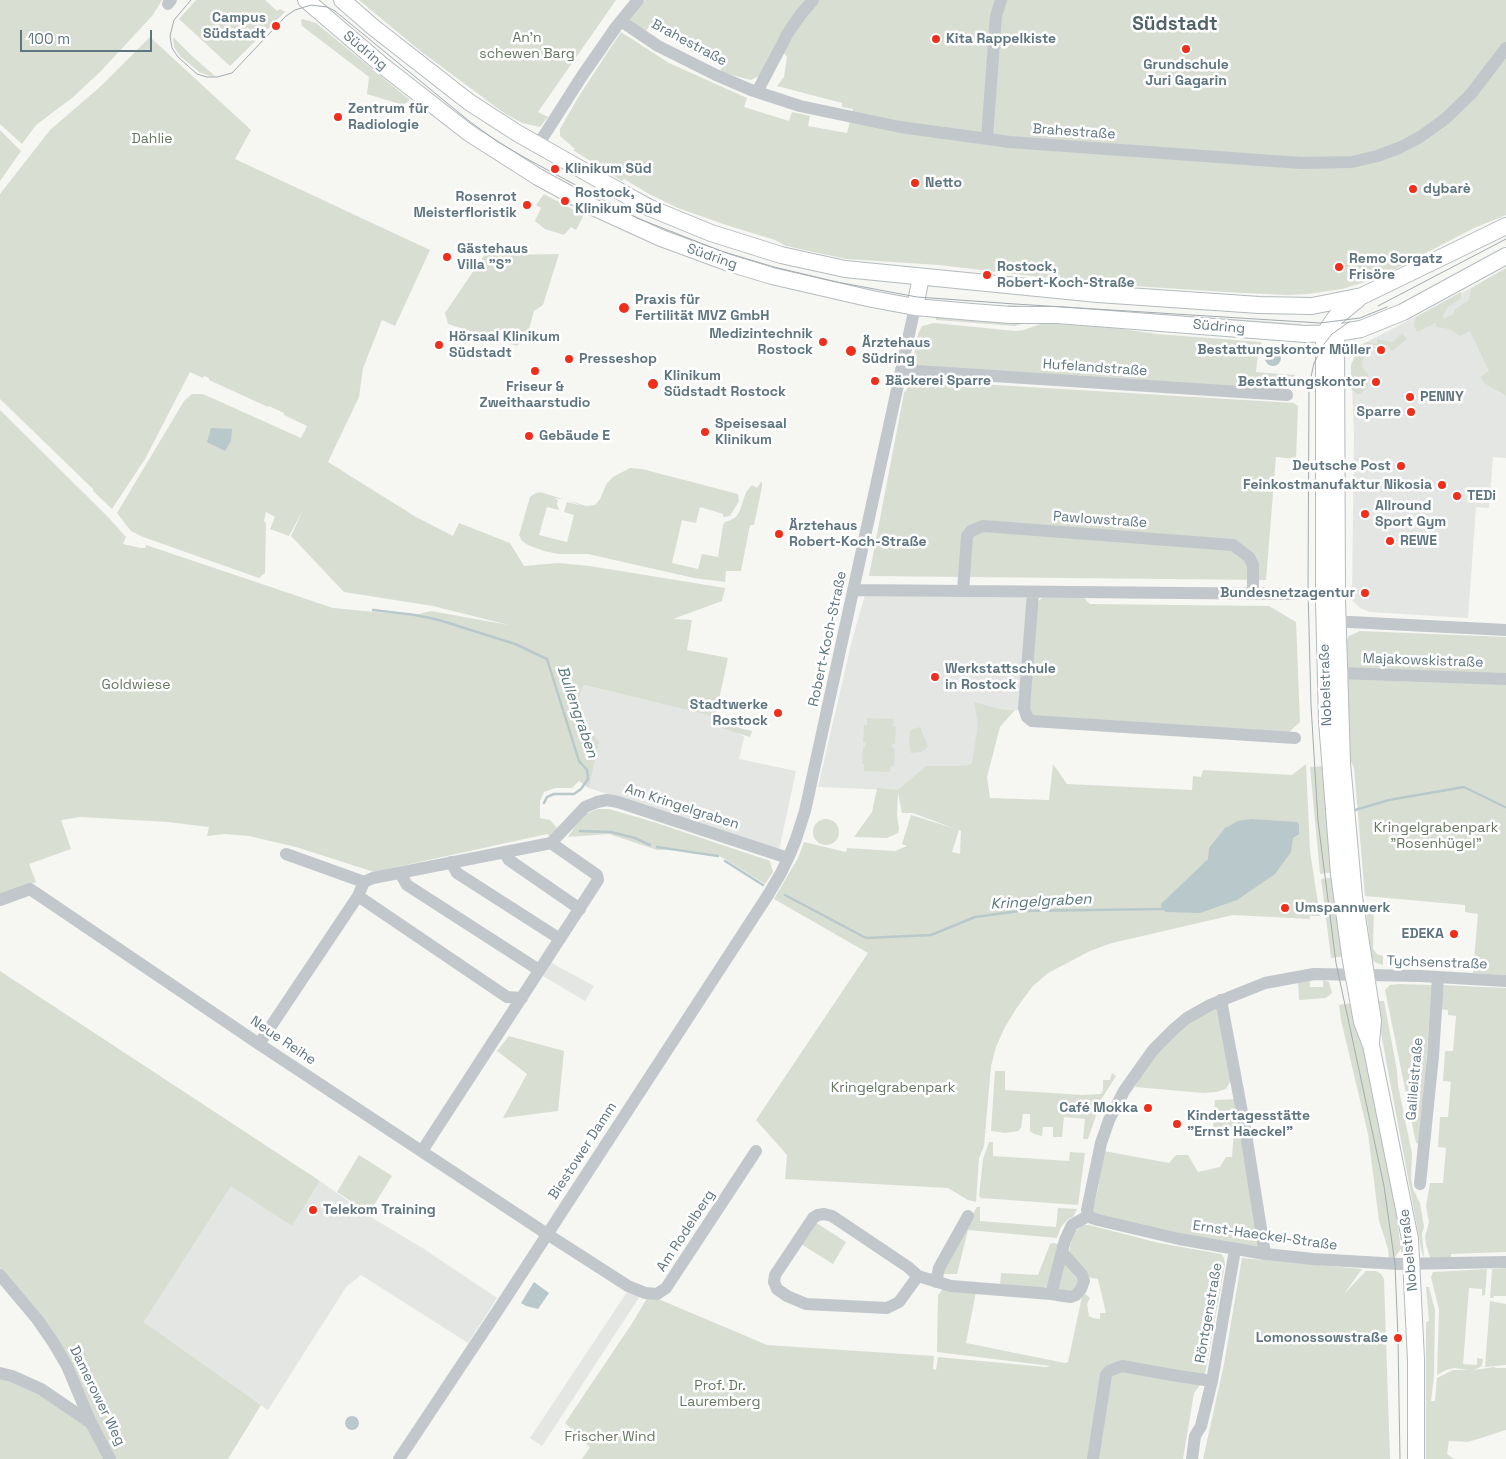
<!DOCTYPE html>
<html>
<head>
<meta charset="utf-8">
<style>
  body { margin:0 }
  #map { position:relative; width:1506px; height:1459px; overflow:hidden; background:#f6f6f3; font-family:"Space Grotesk",sans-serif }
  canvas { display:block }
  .scale { position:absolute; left:20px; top:30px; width:132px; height:22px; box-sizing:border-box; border:2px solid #5f7680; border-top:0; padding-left:6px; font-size:15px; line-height:18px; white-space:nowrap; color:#5f7680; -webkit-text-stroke:4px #fff; paint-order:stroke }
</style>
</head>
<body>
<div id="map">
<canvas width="1506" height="1459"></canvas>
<div class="scale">100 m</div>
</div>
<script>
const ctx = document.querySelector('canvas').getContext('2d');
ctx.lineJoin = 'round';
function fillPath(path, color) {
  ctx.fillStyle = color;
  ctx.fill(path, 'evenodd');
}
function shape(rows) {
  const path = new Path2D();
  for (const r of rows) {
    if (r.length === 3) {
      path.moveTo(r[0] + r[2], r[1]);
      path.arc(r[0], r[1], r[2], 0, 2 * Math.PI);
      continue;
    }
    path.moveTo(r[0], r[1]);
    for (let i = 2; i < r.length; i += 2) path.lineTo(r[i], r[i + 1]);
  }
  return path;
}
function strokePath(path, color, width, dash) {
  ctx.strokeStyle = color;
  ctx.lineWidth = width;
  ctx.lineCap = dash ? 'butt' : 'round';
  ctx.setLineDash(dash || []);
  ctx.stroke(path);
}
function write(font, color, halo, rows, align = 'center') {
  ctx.font = font + ' "Space Grotesk",sans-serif';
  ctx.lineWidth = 5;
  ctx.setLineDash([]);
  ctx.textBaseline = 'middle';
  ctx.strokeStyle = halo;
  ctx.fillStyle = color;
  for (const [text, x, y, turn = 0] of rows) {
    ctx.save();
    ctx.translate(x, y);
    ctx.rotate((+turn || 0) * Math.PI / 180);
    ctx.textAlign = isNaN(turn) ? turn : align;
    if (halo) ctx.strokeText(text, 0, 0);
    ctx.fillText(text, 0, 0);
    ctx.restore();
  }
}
fillPath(shape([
  [1471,288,1468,301,1489,371,1498,392,1506,396,1506,458,1493,457,1489,508,1476,507,1468,618,1370,612,1360,608,1352,600,1354,433,1351,365,1358,349,1361,345],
  [865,595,1032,598,1024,708,1015,710,999,709,963,793,818,787,852,640],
  [584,685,712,716,712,725,733,730,744,737,739,759,796,771,779,850,589,788,599,742,575,705],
  [546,960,594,986,585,1001,538,973],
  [320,1181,374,1219,424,1249,497,1298,468,1343,361,1275,346,1287,268,1410,144,1322,231,1185,292,1226],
  [629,1289,640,1296,542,1446,530,1438]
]), '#e4e6e4');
fillPath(shape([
  [0,0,162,0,153,15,100,72,72,98,36,125,22,144,0,124],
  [196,0,265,0,277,11,280,9,285,12,230,66,179,19],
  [359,0,616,0,538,112,548,117,540,127,522,123,504,113,419,50],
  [645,0,810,0,759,78,757,77,751,80,720,72,722,66,698,55,649,27,645,32,629,19],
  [816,0,1506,0,1506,215,1472,229,1378,278,1342,289,1308,294,1287,295,1225,292,1090,283,939,265,846,259,786,246,775,240,726,225,678,208,649,194,624,179,622,181,573,150,575,149,560,136,560,129,579,96,621,32,669,63,747,98,744,107,789,121,792,112,810,116,808,126,847,133,853,109,842,107,842,103,777,86,784,77,787,57,783,52],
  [302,19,316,23,410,100,403,105,367,94,369,77,302,26,301,21],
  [150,37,251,130,235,159,430,250,395,326,382,320,363,368,359,397,328,462,416,517,453,536,459,523,510,543,524,566,558,563,590,566,725,588,722,601,673,619,692,620,687,650,728,658,714,722,752,731,750,737,712,725,712,716,584,685,575,706,599,742,589,788,579,781,572,788,555,788,544,792,540,801,540,818,550,820,557,828,550,836,547,834,374,872,296,847,249,836,225,834,207,836,209,827,168,822,81,817,61,820,71,849,29,864,36,882,0,896,0,410,108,517,126,537,123,544,141,548,145,548,146,545,333,608,418,616,419,614,431,611,509,625,433,606,344,592,291,536,303,510,289,536,270,529,275,517,266,512,264,521,266,523,265,573,259,578,143,537,131,531,117,513,184,401,192,394,203,394,301,438,307,426,284,415,284,413,269,406,268,407,209,380,209,378,204,376,203,378,190,372,145,459,112,509,93,491,93,489,0,399,0,194,50,130,101,86],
  [173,37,192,56,215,76,210,76,199,72,180,56,174,47],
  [0,130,21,151,0,181],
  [544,194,583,215,582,219,576,230,571,227,564,235,545,229,535,221,541,208,536,205],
  [487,251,505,255,559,254,543,305,534,311,527,337,517,346,448,324,445,313],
  [1506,268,1506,396,1484,383,1480,377,1489,371,1470,331,1460,336,1450,329,1436,327,1436,323,1417,332,1414,326,1416,317,1461,292,1461,298,1448,307,1443,316,1443,319,1454,314,1454,310,1468,301,1471,288],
  [1008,305,1117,311,1302,324,1301,328,1008,310],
  [936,315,1039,319,1015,326,936,320],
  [934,323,1016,331,1024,330,1043,323,1115,328,1157,334,1261,342,1262,345,1258,354,1256,372,1295,375,1295,382,1289,381,1279,391,912,366,918,334,922,326],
  [1402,333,1407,339,1392,351,1387,345,1365,345,1362,367,1368,374,1368,387,1360,394,1357,394,1351,389,1351,365,1358,349,1361,345,1367,342,1377,344,1377,339,1393,342],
  [913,380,1294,403,1298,406,1296,459,1276,457,1266,580,869,576,904,393],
  [630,468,642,469,738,494,739,501,730,516,723,517,723,514,700,507,696,523,682,520,672,563,698,569,702,554,718,557,723,525,725,522,731,520,736,517,740,510,746,492,752,485,757,488,761,482,762,482,762,487,754,525,750,525,741,571,726,571,725,582,694,578,588,554,559,554,544,551,528,545,522,541,519,535,530,497,534,494,540,492,563,499,554,498,558,500,557,504,559,510,547,507,539,535,567,542,574,515,564,512,567,502,582,506,567,500,586,506,595,505,600,499,607,483,613,477],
  [1042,598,1084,598,1090,604,1269,606,1296,622,1300,722,1286,735,1036,717,1028,711,1037,602],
  [1360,631,1506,637,1506,975,1473,973,1478,914,1465,912,1465,905,1365,896,1354,768,1350,760,1345,667,1345,647,1347,640,1349,636],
  [974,702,1000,709,1015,710,1000,727,987,777,990,798,1049,800,1053,764,1067,784,1192,790,1193,776,1201,777,1203,770,1292,775,1306,764,1310,851,1320,916,1310,916,1310,919,1233,915,1112,943,1090,951,1048,973,1032,987,1016,1009,1005,1027,996,1047,991,1066,984,1146,979,1158,976,1202,968,1200,948,1188,785,1179,787,1155,756,1120,868,953,774,899,798,858,804,842,846,852,847,848,895,851,907,846,902,844,911,815,959,830,952,852,960,854,961,831,913,813,902,813,898,793,897,815,899,829,898,833,887,838,854,837,872,812,877,788,898,790,926,766,965,766,972,764,978,723],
  [867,718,894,719,893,726,896,727,895,744,892,744,892,748,895,749,894,766,891,766,890,772,864,771,864,764,862,764,863,747,865,747,866,742,863,742,864,725,867,725],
  [920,727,928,747,921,752,911,753,909,743,910,730],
  [1325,766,1335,872,1320,874,1310,767],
  [597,809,609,809,657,823,770,861,773,872,765,884,718,855,678,849,657,850,609,834,568,837,582,816],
  [826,832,13],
  [1335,877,1346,956,1331,958,1321,879],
  [1365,903,1374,906,1373,949,1377,954,1383,956,1383,965,1374,962,1372,958],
  [0,971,320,1181,292,1226,231,1186,144,1322,261,1405,228,1459,116,1459,41,1316,0,1268],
  [1323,980,1329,982,1332,993,1326,998,1299,1000,1298,982,1310,981,1310,987,1323,987],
  [1398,984,1432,985,1420,1144,1416,1143,1385,990,1390,985],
  [1441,985,1506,988,1506,1252,1451,1254,1451,1260,1431,1260,1426,1245,1425,1237,1429,1222,1426,1206,1430,1183,1443,1183,1446,1148,1438,1147,1440,1117,1448,1117,1451,1082,1443,1081,1445,1051,1453,1051,1456,1016,1448,1015,1448,1010,1438,1009],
  [1375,1001,1384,1001,1397,1070,1398,1085,1412,1154,1411,1179,1413,1189,1420,1203,1424,1227,1422,1234,1424,1258,1422,1253],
  [1353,1003,1392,1183,1401,1249,1394,1258,1389,1260,1388,1249,1379,1221,1368,1134,1341,1020,1339,1005],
  [1220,1004,1232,1078,1226,1089,1216,1092,1203,1093,1135,1087,1150,1058,1191,1020],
  [509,1036,564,1051,558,1111,503,1118,527,1074,497,1051],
  [995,1071,1005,1071,1005,1090,1082,1095,1101,1094,1103,1090,1103,1080,1110,1080,1112,1073,1116,1076,1102,1098,1088,1139,1083,1139,1085,1119,1064,1117,1062,1137,1053,1137,1053,1127,1043,1127,1042,1136,1034,1134,1030,1131,1030,1114,1023,1114,1021,1128,1018,1131,1005,1133,991,1131],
  [1238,1099,1262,1244,1257,1249,1091,1215,1098,1189,1104,1151,1169,1163,1176,1155,1188,1155,1198,1172,1220,1167,1226,1157,1232,1157,1234,1130,1213,1128,1215,1100],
  [989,1142,993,1142,993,1156,1069,1161,1070,1152,1085,1153,1078,1205,981,1198,979,1196,983,1159],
  [359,1155,392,1176,369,1213,337,1192],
  [977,1207,980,1207,980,1221,1056,1227,1058,1208,1077,1209,1073,1217,1068,1219,1061,1227,1057,1238,968,1230,957,1274,940,1274,941,1268],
  [815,1222,846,1242,833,1264,801,1244],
  [1083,1225,1089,1225,1159,1243,1221,1254,1224,1258,1225,1264,1204,1380,1194,1393,1183,1459,582,1459,590,1447,565,1423,631,1325,649,1295,767,1345,934,1356,933,1369,936,1370,938,1357,1046,1367,1051,1366,937,1352,938,1295,942,1290,950,1288,976,1292,966,1343,1065,1363,1068,1362,1083,1292,1090,1298,1087,1304,1089,1316,1093,1318,1100,1319,1100,1313,1106,1313,1098,1279,1091,1278,1086,1274,1069,1253,1072,1234],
  [1052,1243,1059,1244,1047,1286,1041,1289,1000,1286,1001,1273,1038,1275,1050,1244],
  [1242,1258,1362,1269,1344,1294,1366,1271,1376,1271,1381,1274,1384,1279,1390,1459,1203,1459,1224,1364],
  [1063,1261,1079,1282,1071,1293,1060,1290,1057,1287],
  [1506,1268,1506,1296,1494,1296,1493,1298,1490,1298,1492,1269],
  [1487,1269,1485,1295,1482,1296,1482,1289,1469,1288,1463,1364,1477,1365,1477,1358,1483,1359,1482,1366,1474,1370,1494,1367,1496,1368,1506,1368,1506,1430,1468,1442,1449,1441,1447,1454,1454,1459,1426,1459,1426,1322,1429,1321,1426,1287,1429,1287,1435,1310,1434,1375,1431,1401,1435,1401,1437,1378,1453,1370,1468,1370,1454,1368,1446,1370,1437,1375,1439,1310,1431,1277,1433,1272],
  [1490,1301,1506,1304,1506,1365,1485,1367],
  [0,1377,39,1392,86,1426,106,1459,0,1459]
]), '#d9ded3');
fillPath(shape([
  [1273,358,8],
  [211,428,232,429,231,441,225,451,207,442],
  [1251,819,1297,822,1299,825,1299,834,1293,838,1291,852,1275,874,1237,900,1200,913,1166,912,1162,909,1161,904,1208,859,1209,848,1225,828,1238,821],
  [534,1282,549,1293,538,1309,526,1306,521,1303],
  [352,1423,7]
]), '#b9c8ca');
strokePath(shape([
  [373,610,415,615,439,620,515,644,547,659,579,761,587,770,588,779,581,789,574,794,554,794,547,797,544,803],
  [1355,810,1389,800,1464,787,1505,807],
  [580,831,611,832,635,838,650,845],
  [657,847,718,856],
  [725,861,763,885],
  [785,895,866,938,931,935,975,917,1019,911,1162,909]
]), '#b9c8ca', 2.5);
const major = shape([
  [306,0,383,66,469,133,538,177,593,207,661,238,729,263,772,276,872,299,915,307,972,312,1011,315,1057,315,1305,334,1336,333,1361,329,1403,312,1506,256],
  [342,0,373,27,469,102,517,133,628,196,650,208,711,233,781,255,845,269,1098,294,1259,305,1312,306,1362,296,1506,226],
  [1358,299,1335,318,1324,334,1324,601,1327,721,1339,874,1350,955,1362,1022,1371,1045,1410,1239,1416,1360,1416,1459],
  [915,307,921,277],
  [1332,324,1336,333,1337,601,1342,763,1354,897,1373,1021,1371,1042]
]);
strokePath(major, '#b4bbbe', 18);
strokePath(shape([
  [168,4,171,0],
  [621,21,658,46,716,75,751,90,800,106,900,127,1010,142,1301,163,1352,162,1377,156,1399,148,1420,137,1445,119,1471,94,1506,48],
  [757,92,788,33,801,14,813,0],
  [987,138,996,16,1001,0],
  [538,145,582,76,616,27,638,0],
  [901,370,1287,395],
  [854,590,1294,594],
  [963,591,967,536,971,531,983,526,1233,545,1249,557,1253,565,1253,594],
  [1033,592,1024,708,1027,717,1032,721,1295,738],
  [1330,621,1506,630],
  [1339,673,1506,679],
  [504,852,509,860,580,909],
  [286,854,364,882],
  [451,862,457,873,560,939],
  [400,873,407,885,539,970],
  [358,896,507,997,522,998],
  [0,900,30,889,259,1044,547,1234,628,1286,645,1293,657,1294,666,1288,756,1151],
  [1506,981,1420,976,1314,974,1265,983,1210,1005,1187,1018,1174,1029,1153,1050,1124,1091,1109,1120,1101,1143,1087,1210,1089,1217,1098,1220,1179,1239,1265,1254,1313,1259,1399,1264,1506,1262],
  [1221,1000,1245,1128,1265,1254],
  [259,1044,358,896,364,882,373,878,551,843,585,807,597,802,607,800,618,802,788,858],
  [422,1151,598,880,597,875,551,843],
  [1420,1184,1433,1056,1438,977],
  [0,1275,37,1319,53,1342,67,1366,91,1423,110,1459],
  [918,1276,899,1302,887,1308,806,1304,787,1296,777,1289,774,1282,775,1275,813,1218,818,1215,824,1214,832,1216,908,1267,918,1276,951,1286,1051,1294,1065,1240,1072,1225,1088,1216],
  [936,1282,939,1268,968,1216],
  [1051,1294,1071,1297,1076,1295,1081,1289,1084,1281,1082,1275,1062,1252],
  [0,1373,12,1376,41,1389,91,1423],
  [399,1459,500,1307,768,895,781,873,790,854,796,839,805,811,915,307],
  [1093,1459,1106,1375,1109,1371,1122,1366,1178,1376,1212,1381],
  [1192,1459,1195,1436,1201,1426,1212,1381,1235,1250]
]), '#c1c7ca', 12);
strokePath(major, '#fff', 16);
strokePath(shape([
  [191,0,174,20,170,36,172,48,178,57,197,74,207,77,217,77,232,73,286,16,295,10,311,5,327,7,335,11,469,121,498,142,529,160,637,218,721,251,774,267,837,282,917,297,1015,304,1320,323,1360,318,1387,307],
  [1378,306,1506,239],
  [1349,322,1332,334,1324,344,1314,363,1309,386,1308,590,1311,705,1318,821,1336,963,1384,1186,1395,1264,1398,1338,1400,1459]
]), '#a2abaf', 1);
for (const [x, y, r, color] of [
  [276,26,5,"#ed2f1c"],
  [936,39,5,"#ed2f1c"],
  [1186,49,5,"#ed2f1c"],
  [338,117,5,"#ed2f1c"],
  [555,169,5,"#ed2f1c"],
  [915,183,5,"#ed2f1c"],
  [1413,189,5,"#ed2f1c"],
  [565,201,5,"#ed2f1c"],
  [527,205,5,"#ed2f1c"],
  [447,257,5,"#ed2f1c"],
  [1339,267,5,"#ed2f1c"],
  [987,275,5,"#ed2f1c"],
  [624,308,6,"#ed2f1c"],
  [823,342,5,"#ed2f1c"],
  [439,345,5,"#ed2f1c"],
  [1381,350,5,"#ed2f1c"],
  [851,351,6,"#ed2f1c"],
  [569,359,5,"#ed2f1c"],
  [535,371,5,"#ed2f1c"],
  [875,381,5,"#ed2f1c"],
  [1376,382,5,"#ed2f1c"],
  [653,384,6,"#ed2f1c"],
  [1410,397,5,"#ed2f1c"],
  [1411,412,5,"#ed2f1c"],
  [705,432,5,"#ed2f1c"],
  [529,436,5,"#ed2f1c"],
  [1401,466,5,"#ed2f1c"],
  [1442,485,5,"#ed2f1c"],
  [1457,496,5,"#ed2f1c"],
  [1365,514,5,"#ed2f1c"],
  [779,534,5,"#ed2f1c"],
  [1390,541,5,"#ed2f1c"],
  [1365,593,5,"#ed2f1c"],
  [935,677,5,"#ed2f1c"],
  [778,713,5,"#ed2f1c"],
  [1285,908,5,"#ed2f1c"],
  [1454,934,5,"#ed2f1c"],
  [1148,1108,5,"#ed2f1c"],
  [1177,1124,5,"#ed2f1c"],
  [313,1210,5,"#ed2f1c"],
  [1398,1338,5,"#ed2f1c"]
]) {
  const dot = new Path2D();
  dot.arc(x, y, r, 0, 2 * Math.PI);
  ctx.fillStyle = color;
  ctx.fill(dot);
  strokePath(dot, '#fff', 2);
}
write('bold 14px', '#5f7680', '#fff', [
  ["Campus",266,18,"right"],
  ["Südstadt",266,34,"right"],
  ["Kita Rappelkiste",946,39],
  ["Grundschule",1186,65,"center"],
  ["Juri Gagarin",1186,81,"center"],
  ["Zentrum für",348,109],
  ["Radiologie",348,125],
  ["Klinikum Süd",565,169],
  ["Netto",925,183],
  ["dybarè",1423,189],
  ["Rostock,",575,193],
  ["Klinikum Süd",575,209],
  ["Rosenrot",517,197,"right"],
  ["Meisterfloristik",517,213,"right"],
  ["Gästehaus",457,249],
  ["Villa \"S\"",457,265],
  ["Remo Sorgatz",1349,259],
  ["Frisöre",1349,275],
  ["Rostock,",997,267],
  ["Robert-Koch-Straße",997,283],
  ["Praxis für",635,300],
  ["Fertilität MVZ GmbH",635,316],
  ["Medizintechnik",813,334,"right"],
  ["Rostock",813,350,"right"],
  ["Hörsaal Klinikum",449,337],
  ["Südstadt",449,353],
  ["Ärztehaus",862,343],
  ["Südring",862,359],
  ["Bestattungskontor Müller",1371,350,"right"],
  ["Presseshop",579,359],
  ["Klinikum",664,376],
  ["Südstadt Rostock",664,392],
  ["Bäckerei Sparre",885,381],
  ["Bestattungskontor",1366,382,"right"],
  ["Friseur &",535,387,"center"],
  ["Zweithaarstudio",535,403,"center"],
  ["PENNY",1420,397],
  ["Sparre",1401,412,"right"],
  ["Speisesaal",715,424],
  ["Klinikum",715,440],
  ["Gebäude E",539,436],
  ["Deutsche Post",1391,466,"right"],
  ["Feinkostmanufaktur Nikosia",1432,485,"right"],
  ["TEDi",1467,496],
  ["Allround",1375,506],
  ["Sport Gym",1375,522],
  ["Ärztehaus",789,526],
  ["Robert-Koch-Straße",789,542],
  ["REWE",1400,541],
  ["Bundesnetzagentur",1355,593,"right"],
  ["Werkstattschule",945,669],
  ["in Rostock",945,685],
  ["Stadtwerke",768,705,"right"],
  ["Rostock",768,721,"right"],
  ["Umspannwerk",1295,908],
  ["EDEKA",1444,934,"right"],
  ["Café Mokka",1138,1108,"right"],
  ["Kindertagesstätte",1187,1116],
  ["\"Ernst Haeckel\"",1187,1132],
  ["Telekom Training",323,1210],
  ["Lomonossowstraße",1388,1338,"right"]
], 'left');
write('14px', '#66775f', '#fff', [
  ["An'n",527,38],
  ["schewen Barg",527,54],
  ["Dahlie",152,139],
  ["Goldwiese",136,685],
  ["Kringelgrabenpark",1436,828],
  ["\"Rosenhügel\"",1436,844],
  ["Kringelgrabenpark",893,1088],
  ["Prof. Dr.",720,1386],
  ["Lauremberg",720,1402],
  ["Frischer Wind",610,1437]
]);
write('14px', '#5f7680', '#fff', [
  ["Brahestraße",689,43,28],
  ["Südring",365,51,40],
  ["Brahestraße",1074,132,4],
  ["Südring",712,257,19],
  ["Südring",1219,327,5],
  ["Hufelandstraße",1095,368,4],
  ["Pawlowstraße",1100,520,4],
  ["Robert-Koch-Straße",828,639,-78],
  ["Majakowskistraße",1423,661,2],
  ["Nobelstraße",1326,685,-92],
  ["Am Kringelgraben",682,807,18],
  ["Tychsenstraße",1437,963,2],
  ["Neue Reihe",283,1041,34],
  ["Galileistraße",1415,1079,-85],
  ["Biestower Damm",583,1151,-57],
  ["Am Rodelberg",686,1231,-57],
  ["Ernst-Haeckel-Straße",1265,1236,8],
  ["Nobelstraße",1409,1250,-96],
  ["Röntgenstraße",1209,1313,-80],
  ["Damerower Weg",97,1396,64]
]);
write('italic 15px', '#5a777b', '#fff', [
  ["Bullengraben",577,712,71],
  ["Kringelgraben",1041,902,-3]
]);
write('bold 19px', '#52636a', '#fff', [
  ["Südstadt",1175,25]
]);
</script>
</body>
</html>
